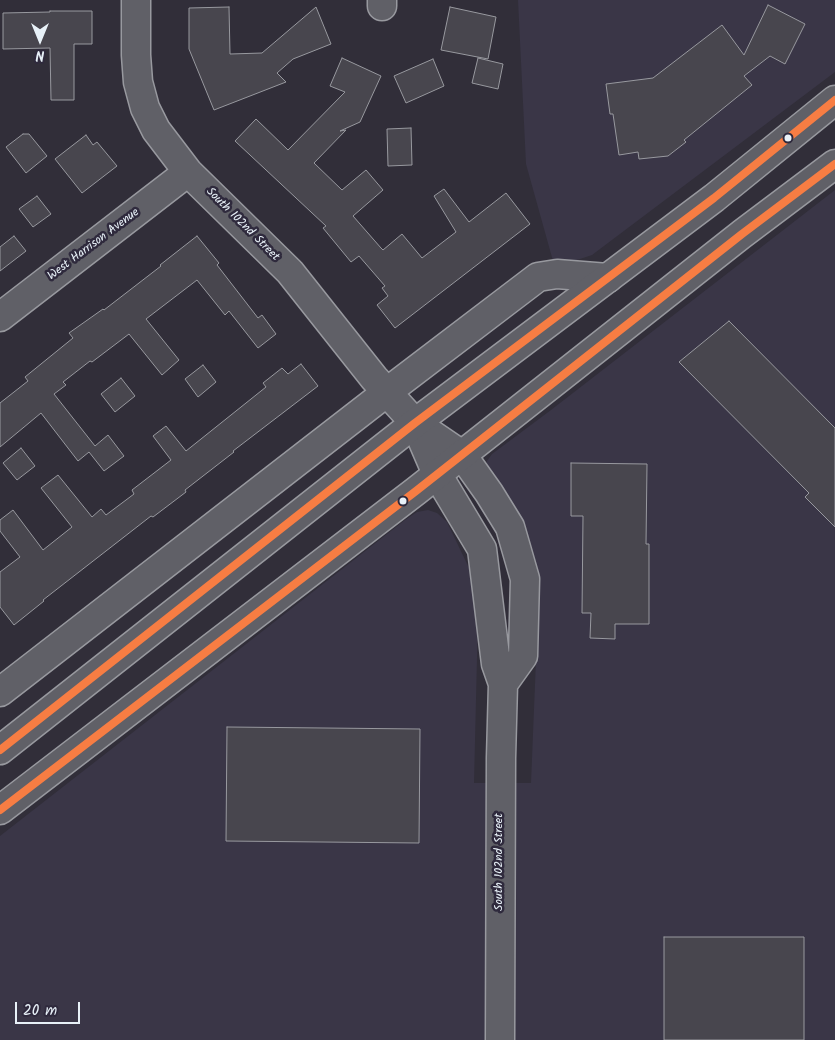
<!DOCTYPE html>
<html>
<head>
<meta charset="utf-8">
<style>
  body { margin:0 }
  #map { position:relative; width:835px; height:1040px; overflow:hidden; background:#312e39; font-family:Kalam,sans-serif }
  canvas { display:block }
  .north { position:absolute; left:15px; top:15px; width:50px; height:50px; -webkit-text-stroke:4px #2f2a3d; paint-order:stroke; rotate:180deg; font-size:14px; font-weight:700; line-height:20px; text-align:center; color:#e8f1f8 }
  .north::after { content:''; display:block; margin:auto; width:18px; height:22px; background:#e8f1f8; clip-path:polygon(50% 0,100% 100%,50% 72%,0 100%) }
  .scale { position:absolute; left:15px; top:1002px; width:65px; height:22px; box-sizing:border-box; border:2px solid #e8f1f8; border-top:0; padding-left:6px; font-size:15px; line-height:18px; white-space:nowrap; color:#e8f1f8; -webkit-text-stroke:4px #2f2a3d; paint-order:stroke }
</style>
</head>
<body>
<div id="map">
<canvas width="835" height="1040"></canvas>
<div class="north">N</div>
<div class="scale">20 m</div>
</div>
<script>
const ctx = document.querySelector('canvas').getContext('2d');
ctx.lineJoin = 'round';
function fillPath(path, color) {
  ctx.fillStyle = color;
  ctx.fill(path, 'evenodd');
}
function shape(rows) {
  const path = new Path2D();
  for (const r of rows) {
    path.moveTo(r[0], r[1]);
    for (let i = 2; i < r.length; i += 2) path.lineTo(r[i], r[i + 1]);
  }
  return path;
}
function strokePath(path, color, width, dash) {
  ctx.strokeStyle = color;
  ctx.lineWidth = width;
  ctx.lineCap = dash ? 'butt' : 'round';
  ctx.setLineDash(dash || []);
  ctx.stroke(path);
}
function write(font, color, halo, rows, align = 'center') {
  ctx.font = font + ' Kalam,sans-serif';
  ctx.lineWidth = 5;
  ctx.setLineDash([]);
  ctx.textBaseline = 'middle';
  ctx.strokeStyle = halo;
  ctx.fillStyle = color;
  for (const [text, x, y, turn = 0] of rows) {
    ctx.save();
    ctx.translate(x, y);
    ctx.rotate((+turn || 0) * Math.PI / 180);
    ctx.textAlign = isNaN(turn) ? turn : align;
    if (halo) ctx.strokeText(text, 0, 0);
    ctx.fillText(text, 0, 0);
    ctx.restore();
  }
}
fillPath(shape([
  [518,0,835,0,835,72,592,255,574,261,553,261,526,164],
  [835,190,835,1040,0,1040,0,836,405,520,417,512,428,510,437,513,447,522,469,568,475,590,478,616,474,783,531,783,537,635,487,470,487,461,492,454,551,410]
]), '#3a3647');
const building = shape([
  [768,5,805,24,785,64,770,56,744,76,752,85,684,140,686,142,668,156,639,159,638,152,619,155,613,114,610,114,606,84,653,78,722,25,744,55,768,5],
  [229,7,230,54,262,53,316,7,331,44,293,59,277,73,286,82,214,110,189,49,189,8,229,7],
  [450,7,496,17,488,59,441,50,450,7],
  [50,11,92,11,92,44,74,44,74,100,51,100,50,48,3,49,3,13,50,12,50,11],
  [342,58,381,76,360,122,340,131,346,130,314,163,342,190,366,170,383,190,353,216,381,248,383,250,402,234,422,258,456,232,434,196,444,189,469,222,506,193,530,224,395,328,377,305,388,296,382,288,385,286,359,256,351,262,323,228,326,226,235,141,256,119,288,150,345,92,330,86,342,58],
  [478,58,503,64,498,89,472,83,478,58],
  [433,59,444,86,406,103,394,76,433,59],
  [411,128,412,165,388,166,387,129,411,128],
  [23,134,29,134,47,156,26,173,6,147,23,134],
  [86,135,93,145,97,142,117,166,82,193,55,159,86,135],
  [37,196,51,214,33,227,19,209,37,196],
  [14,236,26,251,0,271,0,247,14,236],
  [197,236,219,263,217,265,258,318,262,315,276,334,258,348,229,311,225,315,197,280,146,319,179,360,162,375,129,334,92,362,90,361,63,382,66,385,54,394,95,446,108,435,124,456,104,471,89,452,78,461,41,413,0,447,0,403,28,381,25,377,73,338,69,333,103,309,104,310,161,266,160,265,197,236],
  [729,321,835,428,835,527,805,497,809,493,679,362,729,321],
  [301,364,318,386,233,451,234,452,185,490,186,492,153,517,151,516,43,600,44,601,14,625,0,607,0,572,20,557,0,531,0,520,13,510,43,550,72,527,41,488,58,475,92,517,101,509,106,515,134,494,132,490,171,460,153,436,166,426,186,451,266,387,263,383,282,368,288,374,301,364],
  [203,365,216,382,198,397,185,379,203,365],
  [121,378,135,396,115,412,101,394,121,378],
  [21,448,35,466,17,480,3,463,21,448],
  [571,463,647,464,646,544,649,544,649,624,615,624,615,639,590,638,591,613,582,613,583,516,571,516,571,463],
  [227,727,420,729,419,843,226,841,227,727],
  [664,937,804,937,804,1040,664,1040,664,937]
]);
fillPath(building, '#48464e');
strokePath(building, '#98999f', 1);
const minor = shape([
  [136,0,136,55,138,82,145,108,156,130,188,172,290,272,374,378,415,423,462,455,489,493,510,527,525,579,523,656,503,684],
  [382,0,382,6],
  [0,317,188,172],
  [415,423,437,474,482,549,496,664,503,684,501,758,500,1040],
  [0,692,387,392,538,277,557,274,608,278]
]);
const major = shape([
  [0,750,415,423,714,198,835,100],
  [0,810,416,491,742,234,835,164]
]);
strokePath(minor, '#98999f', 31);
strokePath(major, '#98999f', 31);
strokePath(minor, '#606067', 28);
strokePath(major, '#606067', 28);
strokePath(shape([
  [0,750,415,423,714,198,835,100],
  [0,810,416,491,742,234,835,164]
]), '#f77d43', 8);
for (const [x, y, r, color] of [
  [788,138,4.5,"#e8f1f8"],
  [403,501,4.5,"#e8f1f8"]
]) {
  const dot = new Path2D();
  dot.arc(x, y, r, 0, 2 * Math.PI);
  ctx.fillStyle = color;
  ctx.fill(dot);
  strokePath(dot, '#2f2a3d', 2);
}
write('12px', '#e8f1f8', '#2f2a3d', [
  ["South 102nd Street",242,225,45],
  ["West Harrison Avenue",94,245,-37],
  ["South 102nd Street",500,862,-90]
]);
</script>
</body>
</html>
